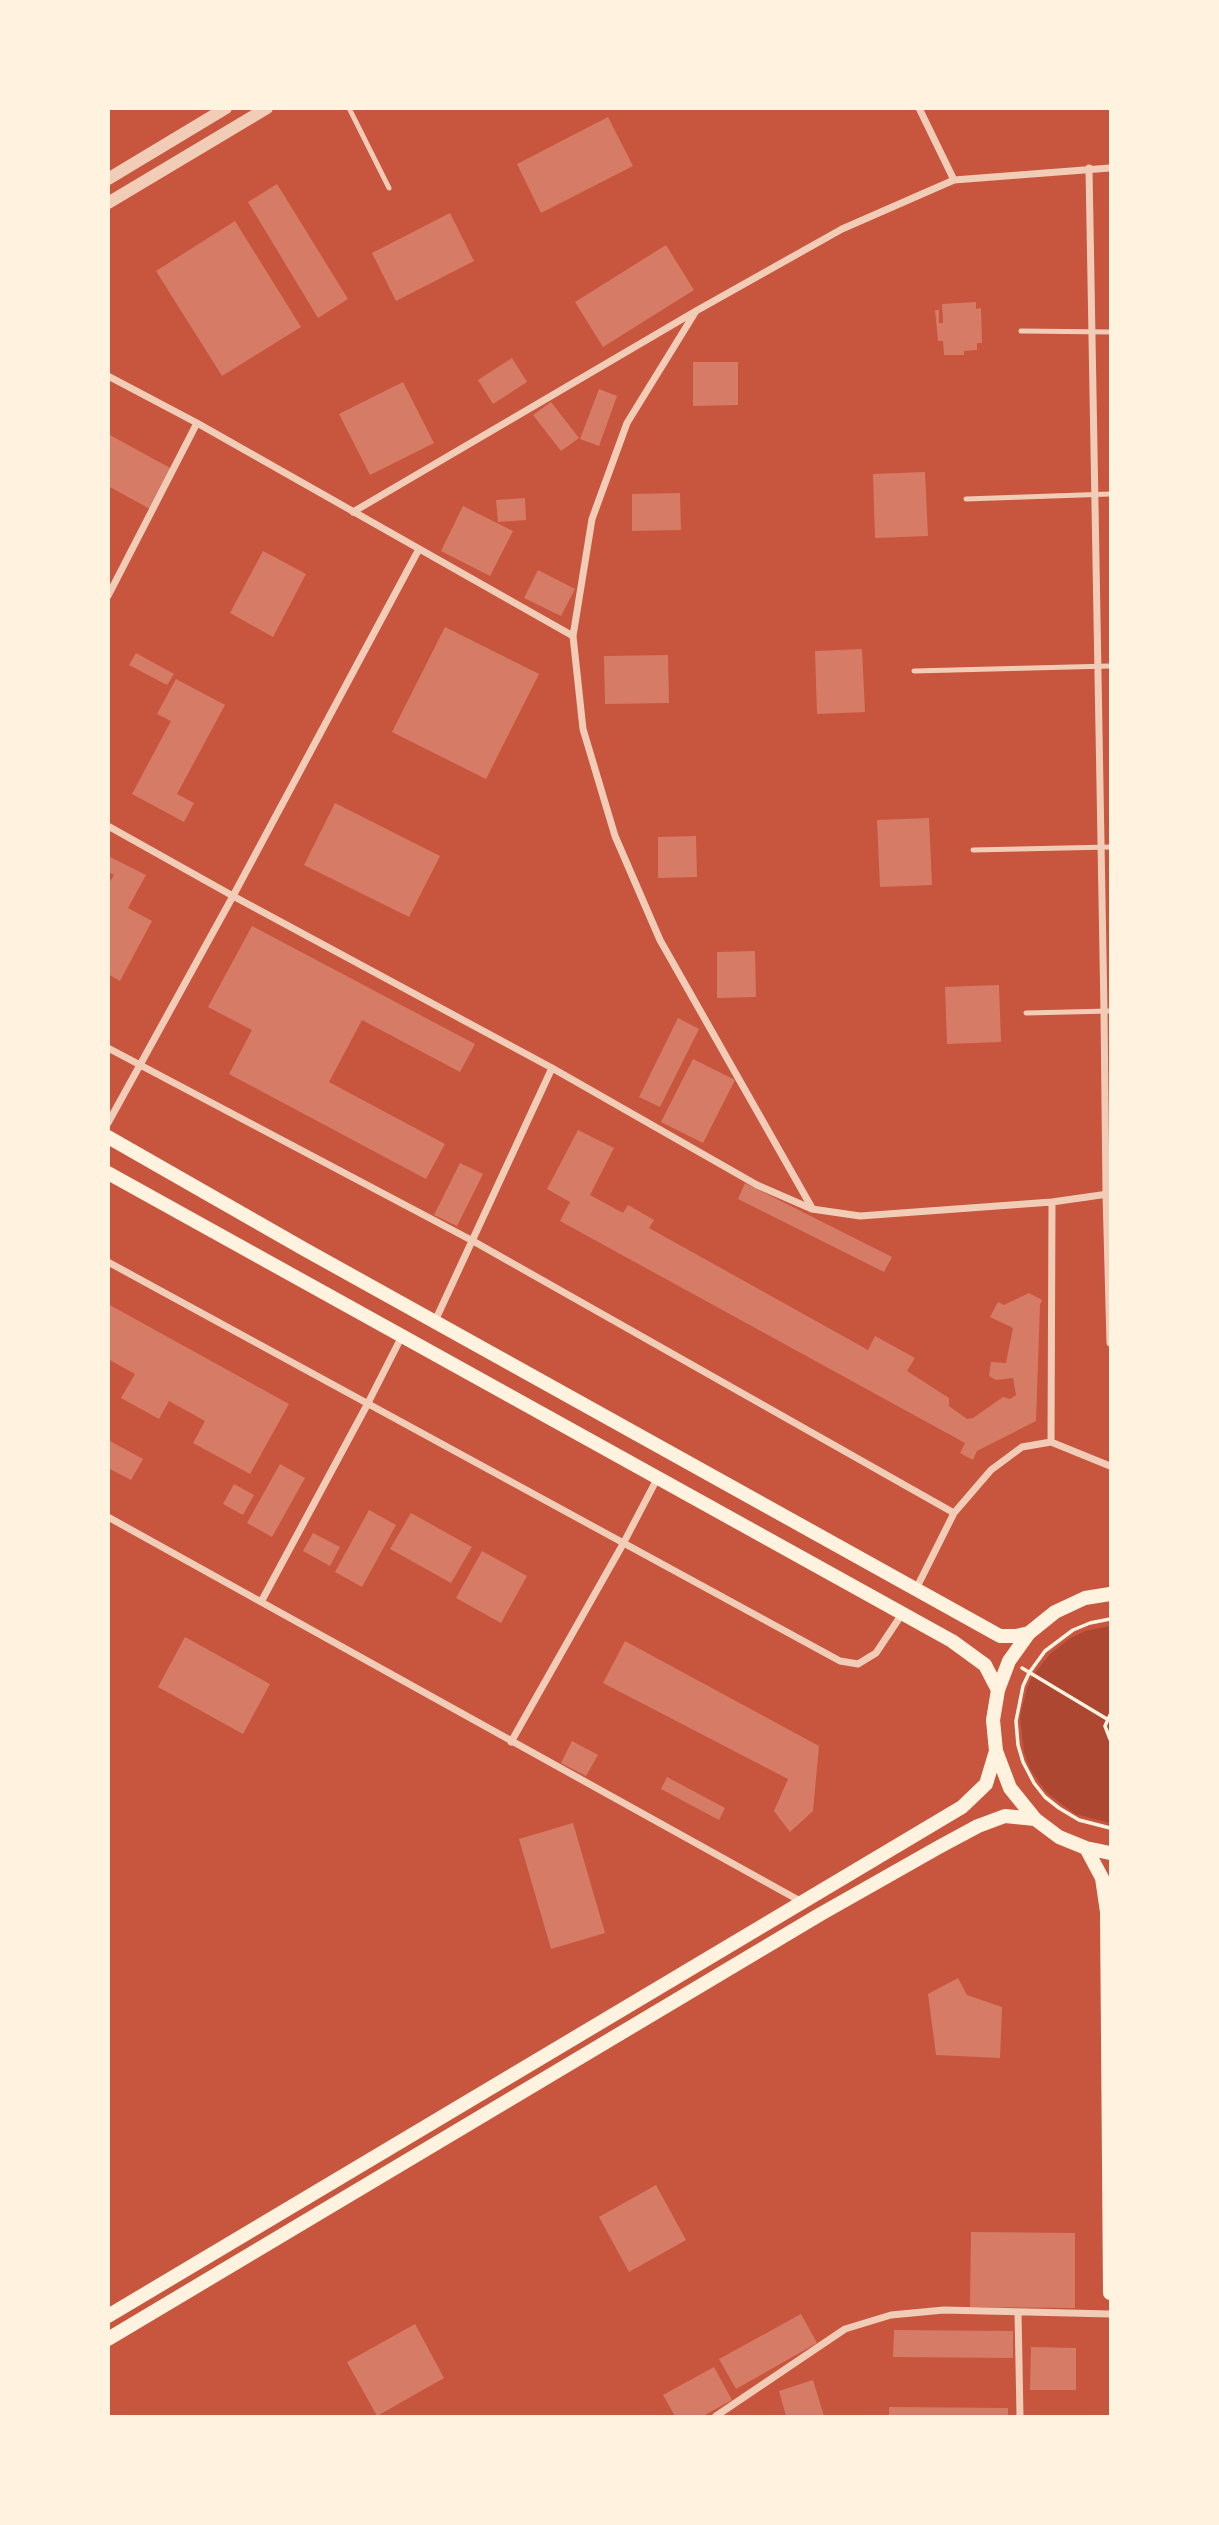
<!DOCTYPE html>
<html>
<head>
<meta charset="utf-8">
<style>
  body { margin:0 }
  #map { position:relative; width:1219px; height:2525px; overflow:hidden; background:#c8553d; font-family:"Playfair Display",serif }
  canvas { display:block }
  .frame { position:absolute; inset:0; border:110px solid #fff3e0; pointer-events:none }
</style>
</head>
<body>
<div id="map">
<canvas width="1219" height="2525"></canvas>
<div class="frame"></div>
</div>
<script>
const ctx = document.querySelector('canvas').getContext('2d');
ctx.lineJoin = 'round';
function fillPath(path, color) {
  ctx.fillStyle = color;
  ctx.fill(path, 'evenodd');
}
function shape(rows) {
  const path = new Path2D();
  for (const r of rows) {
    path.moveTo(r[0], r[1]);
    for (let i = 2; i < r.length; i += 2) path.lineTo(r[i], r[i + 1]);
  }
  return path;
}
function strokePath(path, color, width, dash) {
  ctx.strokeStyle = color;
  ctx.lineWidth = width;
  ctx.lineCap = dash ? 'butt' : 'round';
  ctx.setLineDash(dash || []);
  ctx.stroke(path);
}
fillPath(shape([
  [1110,1626,1110,1823,1075,1814,1047,1793,1030,1769,1024,1752,1020,1717,1027,1688,1033,1675,1050,1654,1069,1639,1085,1631]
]), '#ae4732');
fillPath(shape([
  [608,117,633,166,541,213,517,164],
  [277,184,348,299,318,318,248,202],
  [450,213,474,261,396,301,372,253],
  [235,221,301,327,222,376,156,271],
  [666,245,694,290,603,347,575,302],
  [976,302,976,309,981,308,982,343,977,343,977,350,964,351,964,355,944,355,943,341,938,341,935,310,939,310,939,323,943,323,942,304],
  [512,358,527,382,493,404,478,380],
  [693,362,738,362,738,405,693,406],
  [403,382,434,443,370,475,339,414],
  [599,389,617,396,599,446,580,439],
  [551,402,579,438,561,451,533,415],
  [108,434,172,469,150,509,108,486],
  [925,472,928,536,875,538,873,474],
  [680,493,681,530,632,531,632,494],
  [525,498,526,520,498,522,496,500],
  [463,506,513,531,490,576,441,551],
  [263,551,306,574,273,637,230,613],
  [538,570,575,589,561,616,524,598],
  [445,627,539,674,486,779,392,732],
  [862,649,865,712,817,714,815,651],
  [136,653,174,674,167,685,129,665],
  [668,655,669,703,605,704,604,656],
  [176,679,225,705,177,794,194,803,184,822,132,794,171,721,157,714],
  [335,803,440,856,409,917,304,865],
  [929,818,932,885,880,887,877,820],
  [696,836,697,877,658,878,658,837],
  [108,856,146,875,128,908,152,921,120,981,108,974,108,885,114,875,108,872],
  [252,926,475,1044,460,1072,362,1020,329,1082,445,1144,426,1179,229,1074,252,1030,208,1007],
  [755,951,756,997,717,998,717,952],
  [999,985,1001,1042,947,1044,945,987],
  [678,1018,699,1029,660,1107,639,1097],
  [693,1059,735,1080,703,1143,661,1122],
  [578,1130,614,1148,590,1195,623,1213,628,1205,654,1220,649,1228,868,1350,875,1336,915,1358,907,1371,949,1398,949,1406,967,1419,973,1418,1003,1397,1010,1399,1016,1395,1013,1378,996,1380,989,1376,991,1362,1006,1363,1013,1328,990,1317,998,1302,1004,1305,1029,1293,1042,1300,1040,1305,1036,1421,977,1451,973,1460,960,1453,965,1443,560,1221,570,1202,547,1189],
  [460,1163,483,1174,457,1226,434,1215],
  [745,1183,892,1257,884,1272,738,1199],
  [108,1304,289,1404,250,1474,193,1443,205,1421,169,1401,159,1419,121,1398,135,1374,108,1359],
  [108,1440,143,1459,131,1480,108,1468],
  [280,1464,305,1478,272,1537,247,1523],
  [234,1484,254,1495,243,1515,223,1504],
  [369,1510,396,1525,362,1587,335,1572],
  [411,1513,472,1547,451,1583,390,1549],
  [313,1533,340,1547,330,1566,303,1551],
  [482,1551,527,1576,501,1623,456,1598],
  [185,1637,270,1684,243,1734,158,1687],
  [625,1641,819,1746,813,1811,790,1832,774,1811,788,1779,603,1683],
  [572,1741,598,1755,586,1776,561,1763],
  [667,1777,725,1808,719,1820,661,1789],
  [573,1823,605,1933,551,1949,519,1839],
  [958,1978,967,1995,1002,2007,1000,2058,936,2055,928,1994],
  [656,2185,686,2240,629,2272,599,2217],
  [971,2232,1075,2233,1075,2308,970,2307],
  [801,2314,817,2343,736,2389,719,2359],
  [415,2324,444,2378,377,2416,347,2362],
  [894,2330,1013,2331,1013,2358,893,2357],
  [1031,2347,1076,2348,1076,2390,1030,2390],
  [714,2367,732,2400,703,2416,675,2416,663,2395],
  [813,2380,824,2416,786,2416,779,2391],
  [889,2407,1008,2408,1008,2416,889,2416]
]), '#d67c66');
strokePath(shape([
  [1110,1619,1090,1623,1073,1630,1045,1651,1029,1673,1023,1686,1016,1721,1018,1745,1023,1762,1034,1783,1045,1797,1059,1808,1079,1820,1110,1828],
  [1022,1668,1107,1719],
  [1110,1715,1105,1726,1110,1739]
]), '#fff3e0', 3.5);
strokePath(shape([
  [349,108,389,188],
  [1021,331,1110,332],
  [966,499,1110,494],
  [914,671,1110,666],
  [973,850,1110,847],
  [1026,1013,1110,1011]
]), '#f1ccb7', 5);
strokePath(shape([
  [919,108,954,180],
  [1089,168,1104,1011,1106,1194,1110,1343],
  [696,311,627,423,592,519,573,636,583,729,615,836,660,940,812,1208],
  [108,376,197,423,573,636],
  [353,512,696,311,842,229,954,180,1110,168],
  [108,596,197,423],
  [108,826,233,896,552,1068,757,1185,812,1209,860,1216,1052,1202,1108,1194],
  [108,1048,473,1241,954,1513,916,1589],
  [108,1123,233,896,419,549],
  [108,1262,840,1661,858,1664,876,1653,902,1614],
  [435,1321,552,1068],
  [1051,1442,1052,1202],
  [954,1513,991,1470,1022,1447,1051,1442,1110,1466],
  [108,1517,802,1902],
  [261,1602,367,1405,402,1336],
  [511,1742,623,1544,658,1477],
  [1018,2312,1020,2416],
  [716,2416,845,2329,891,2315,944,2310,1110,2314]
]), '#f1ccb7', 7);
strokePath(shape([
  [108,179,226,108],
  [108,203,267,108]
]), '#f1ccb7', 12);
strokePath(shape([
  [108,1137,304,1249,1000,1636,1016,1636,1029,1633],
  [108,1173,952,1641,985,1665,998,1690],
  [1110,1594,1085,1598,1055,1612,1029,1633,1009,1661,998,1690,993,1720,996,1751,1010,1788,1035,1819,1059,1837,1086,1848,1110,1853],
  [1086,1848,1102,1878,1107,1912,1110,2293],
  [108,2316,962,1807,986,1784,996,1751],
  [108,2339,819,1915,939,1847,978,1826,1005,1816,1035,1819]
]), '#fff3e0', 14);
</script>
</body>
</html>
